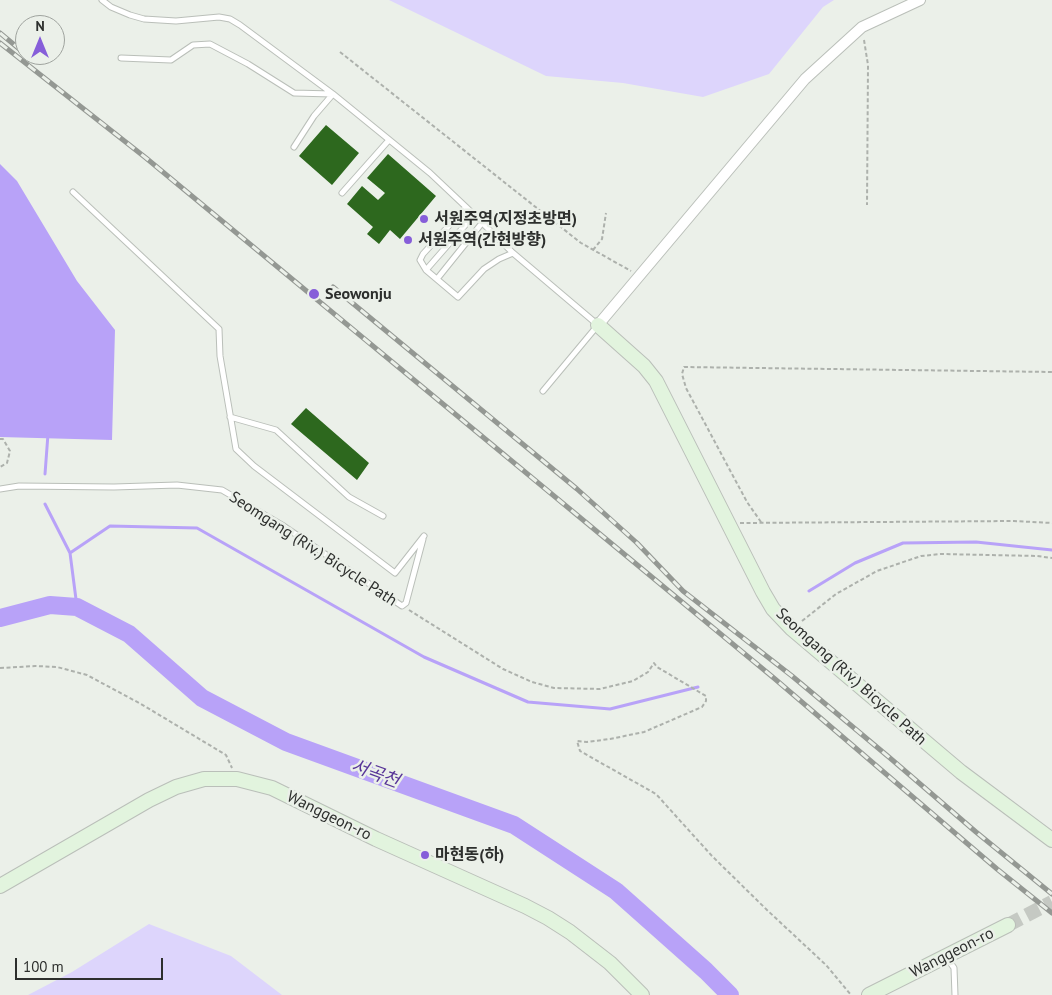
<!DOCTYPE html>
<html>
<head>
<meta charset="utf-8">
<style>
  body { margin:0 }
  #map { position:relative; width:1052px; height:995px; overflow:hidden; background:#ebf0e9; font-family:"PT Sans",sans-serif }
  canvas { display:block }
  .north { position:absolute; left:15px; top:15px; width:50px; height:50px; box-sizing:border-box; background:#ebf0e9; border:1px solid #9fa39e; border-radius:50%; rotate:0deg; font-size:14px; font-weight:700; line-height:20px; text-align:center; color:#2d2f2d }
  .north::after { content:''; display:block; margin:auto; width:18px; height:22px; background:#865ed9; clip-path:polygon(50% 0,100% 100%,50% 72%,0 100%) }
  .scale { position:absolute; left:15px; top:958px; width:148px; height:22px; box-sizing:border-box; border:2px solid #2d2f2d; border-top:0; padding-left:6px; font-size:15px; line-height:18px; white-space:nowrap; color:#2d2f2d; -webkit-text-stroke:4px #ebf0e9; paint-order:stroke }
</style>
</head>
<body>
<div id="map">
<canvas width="1052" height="995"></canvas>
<div class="north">N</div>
<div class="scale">100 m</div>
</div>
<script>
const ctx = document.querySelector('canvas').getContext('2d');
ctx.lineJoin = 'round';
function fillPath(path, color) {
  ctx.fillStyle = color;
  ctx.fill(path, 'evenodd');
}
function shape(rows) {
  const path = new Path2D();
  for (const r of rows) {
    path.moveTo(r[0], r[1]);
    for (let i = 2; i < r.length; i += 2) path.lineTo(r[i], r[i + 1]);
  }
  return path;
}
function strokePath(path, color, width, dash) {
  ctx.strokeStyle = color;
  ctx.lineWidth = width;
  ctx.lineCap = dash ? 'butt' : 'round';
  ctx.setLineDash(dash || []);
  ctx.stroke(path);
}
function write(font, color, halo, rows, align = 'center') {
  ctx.font = font + ' "PT Sans","Noto Sans KR",sans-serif';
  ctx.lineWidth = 5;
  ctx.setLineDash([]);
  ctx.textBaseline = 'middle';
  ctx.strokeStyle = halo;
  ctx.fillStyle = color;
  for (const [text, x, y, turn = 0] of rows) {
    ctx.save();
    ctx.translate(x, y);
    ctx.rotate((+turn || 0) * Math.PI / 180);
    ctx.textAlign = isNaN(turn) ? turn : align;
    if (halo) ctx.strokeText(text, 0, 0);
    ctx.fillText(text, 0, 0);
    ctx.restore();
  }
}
fillPath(shape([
  [389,0,834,0,823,7,769,74,703,97,623,83,546,76],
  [149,924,231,956,282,995,28,995,72,972]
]), '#ddd5fc');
fillPath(shape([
  [0,164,17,181,77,281,115,330,112,440,0,437]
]), '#b8a2f8');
strokePath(shape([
  [45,474,48,434],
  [45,504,70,553],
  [809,591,855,563,903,543,976,542,1052,550],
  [77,607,70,553,110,526,197,528,424,657,528,702,610,709,698,687]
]), '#b8a2f8', 3);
strokePath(shape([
  [0,618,50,605,77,607,129,634,202,698,286,742,514,825,616,891,706,971,730,995]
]), '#b8a2f8', 18);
fillPath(shape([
  [326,125,359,153,332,185,299,156],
  [388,154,436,196,400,239,390,230,379,244,367,234,373,227,347,204,362,186,378,200,385,193,367,178],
  [306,408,369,463,357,480,291,424]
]), '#2d681e');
strokePath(shape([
  [1008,925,1052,902]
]), '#c5c9c3', 14, [14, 7]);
const lane = shape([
  [102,0,111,7,130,15,144,19,176,21,219,17,230,19,240,25,333,94,430,173,466,207],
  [121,58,171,60,193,45,210,44,248,64,294,93,332,94],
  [294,147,314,116,333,94],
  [73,192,219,329,220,356,236,449,254,466,395,573,424,536],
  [342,193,389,140],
  [466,207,513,253,499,259,484,269,458,297,426,270,420,260,423,254,466,207],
  [513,253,598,325,543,391],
  [426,270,474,215],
  [437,279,482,223],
  [230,417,276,430,349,497,383,516],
  [0,489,19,486,114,487,177,485,222,490,282,525,402,606,406,603,423,539],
  [947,958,954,968,955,995]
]);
const street = shape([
  [598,325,805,79,862,27,920,0]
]);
const secondary = shape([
  [598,325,644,366,656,381,763,592,773,609,792,629,961,772,1052,840],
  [0,886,149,800,176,787,204,779,237,779,272,788,376,839,525,906,548,918,570,932,610,963,642,995],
  [869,995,1008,925]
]);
strokePath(lane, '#babfb9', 7);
strokePath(street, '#babfb9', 12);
strokePath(secondary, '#babfb9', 16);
strokePath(shape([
  [864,40,868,65,867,205],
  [340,52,581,243,631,271],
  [593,250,602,239,606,213],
  [0,439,3,439,10,451,7,463,0,467],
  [761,522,747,502,686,388,682,374,684,367,1052,372],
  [740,523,1014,521,1052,523],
  [409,610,503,669,532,682,554,688,600,689,633,681,648,672,654,663,657,667,706,696,706,701,702,707,644,732,610,739,587,742,577,741,580,751,656,794,712,856,767,910,826,965,851,995],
  [802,621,836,594,877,571,921,556,941,554,1037,556,1052,558],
  [0,668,35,666,57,667,87,675,141,704,226,755,232,768]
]), '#adb1ac', 2, [4, 2.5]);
strokePath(lane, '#fff', 5);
strokePath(street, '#fff', 10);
strokePath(secondary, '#e2f4de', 14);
const rail = shape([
  [0,33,23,52],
  [0,43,146,158,775,679,997,869,1052,913],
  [333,287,577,489,637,543,683,591,792,676,890,758,976,832,1052,894]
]);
strokePath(rail, '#949893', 5);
strokePath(rail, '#ebf0e9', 3, [9]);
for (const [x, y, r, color] of [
  [424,219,5,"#865ed9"],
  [408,240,5,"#865ed9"],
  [314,294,6,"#865ed9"],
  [425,855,5,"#865ed9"]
]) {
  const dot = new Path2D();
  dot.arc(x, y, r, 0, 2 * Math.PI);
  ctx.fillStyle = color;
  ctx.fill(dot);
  strokePath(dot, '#ebf0e9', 2);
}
write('bold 16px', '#2d2f2d', '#ebf0e9', [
  ["서원주역(지정초방면)",434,219],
  ["서원주역(간현방향)",418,240],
  ["Seowonju",325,294],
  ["마현동(하)",435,855]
], 'left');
write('16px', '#2d2f2d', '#ebf0e9', [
  ["Seomgang (Riv.) Bicycle Path",313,549,33],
  ["Seomgang (Riv.) Bicycle Path",851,677,42],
  ["Wanggeon-ro",329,816,26],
  ["Wanggeon-ro",952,953,-27]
]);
write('italic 18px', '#583598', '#ebf0e9', [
  ["서곡천",375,774,20]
]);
</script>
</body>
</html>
